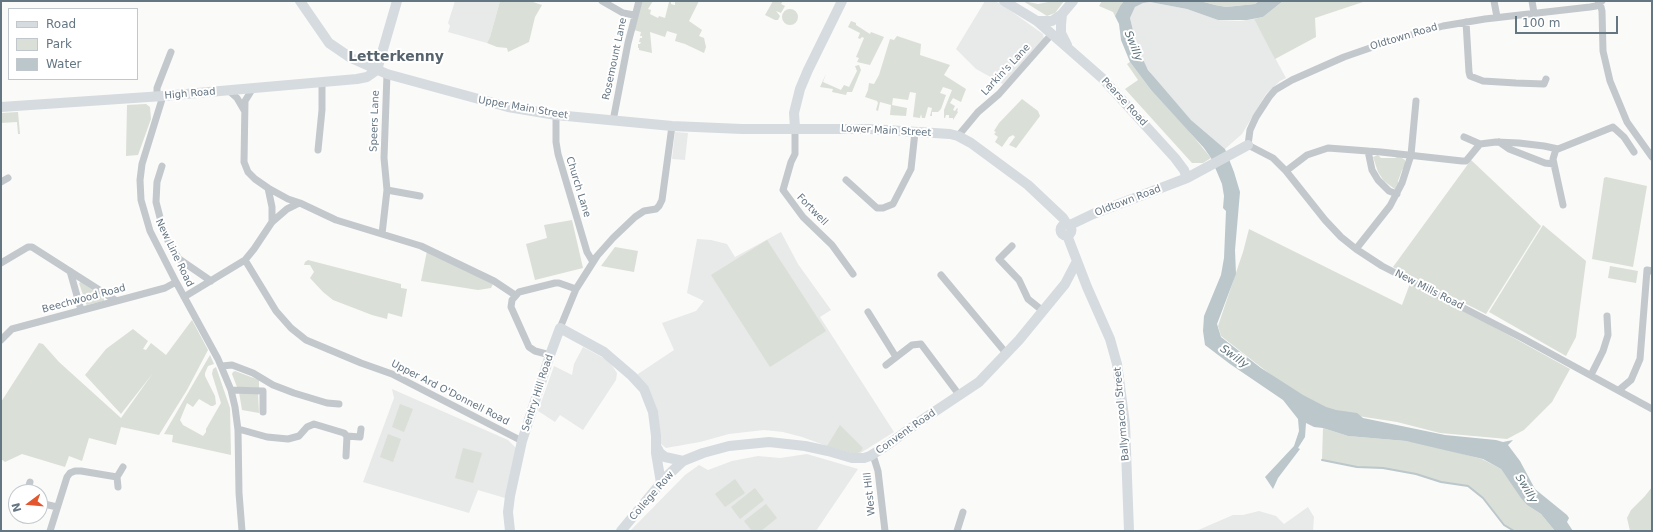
<!DOCTYPE html>
<html>
<head>
<meta charset="utf-8">
<style>
  body { margin:0 }
  #map { position:relative; width:1653px; height:532px; overflow:hidden; background:#fafaf8; font-family:"DejaVu Sans",sans-serif }
  canvas { display:block }
  .frame { position:absolute; inset:0; border:2px solid #657683; pointer-events:none }
  .legend { position:absolute; left:8px; top:8px; width:130px; height:72px; box-sizing:border-box; background:#fff; border:1px solid #c1c8cd; margin:0; padding:5px 7px; list-style:none; font-size:12px; color:#657683 }
  .legend li { display:flex; align-items:center; gap:8px; height:20px }
  .legend b { width:20px; border:1px solid #c1c8cd }
  .north { position:absolute; left:8px; top:484px; width:40px; height:40px; box-sizing:border-box; background:#fff; border:1px solid #c1c8cd; border-radius:50%; rotate:254deg; font-size:11px; font-weight:700; line-height:16px; text-align:center; color:#657683 }
  .north::after { content:''; display:block; margin:auto; width:14px; height:18px; background:#e4572e; clip-path:polygon(50% 0,100% 100%,50% 72%,0 100%) }
  .scale { position:absolute; left:1515px; top:16px; width:103px; height:18px; box-sizing:border-box; border:2px solid #657683; border-top:0; padding-left:5px; font-size:12px; line-height:14px; white-space:nowrap; color:#657683; -webkit-text-stroke:3px #fff; paint-order:stroke }
</style>
</head>
<body>
<div id="map">
<canvas width="1653" height="532"></canvas>
<div class="frame"></div>
<ul class="legend">
<li><b style="height:5px;background:#d6dbdf"></b>Road</li>
<li><b style="height:11px;background:#dadfd7"></b>Park</li>
<li><b style="height:11px;background:#bbc7cb"></b>Water</li>
</ul>
<div class="north">N</div>
<div class="scale">100 m</div>
</div>
<script>
const ctx = document.querySelector('canvas').getContext('2d');
ctx.lineJoin = 'round';
function fillPath(path, color) {
  ctx.fillStyle = color;
  ctx.fill(path, 'evenodd');
}
function shape(rows) {
  const path = new Path2D();
  for (const r of rows) {
    if (r.length === 3) {
      path.moveTo(r[0] + r[2], r[1]);
      path.arc(r[0], r[1], r[2], 0, 2 * Math.PI);
      continue;
    }
    path.moveTo(r[0], r[1]);
    for (let i = 2; i < r.length; i += 2) path.lineTo(r[i], r[i + 1]);
  }
  return path;
}
function strokePath(path, color, width, dash) {
  ctx.strokeStyle = color;
  ctx.lineWidth = width;
  ctx.lineCap = dash ? 'butt' : 'round';
  ctx.setLineDash(dash || []);
  ctx.stroke(path);
}
function write(font, color, halo, rows, align = 'center') {
  ctx.font = font + ' "DejaVu Sans",sans-serif';
  ctx.lineWidth = 4;
  ctx.setLineDash([]);
  ctx.textBaseline = 'middle';
  ctx.strokeStyle = halo;
  ctx.fillStyle = color;
  for (const [text, x, y, turn = 0] of rows) {
    ctx.save();
    ctx.translate(x, y);
    ctx.rotate((+turn || 0) * Math.PI / 180);
    ctx.textAlign = isNaN(turn) ? turn : align;
    if (halo) ctx.strokeText(text, 0, 0);
    ctx.fillText(text, 0, 0);
    ctx.restore();
  }
}
fillPath(shape([
  [455,1,500,1,490,37,487,43,448,32,450,26,448,23],
  [985,1,995,1,1001,4,1043,34,1044,39,1003,84,976,69,956,49],
  [1150,2,1187,9,1218,20,1240,21,1254,19,1286,78,1280,81,1266,94,1242,134,1225,149,1191,120,1153,77,1144,63,1137,47,1130,18,1135,7,1143,3],
  [675,132,688,133,685,160,672,159],
  [781,232,798,264,831,310,820,317,894,432,859,454,827,446,802,437,783,432,764,430,729,434,700,442,666,448,661,444,635,376,674,350,662,323,696,311,704,301,687,293,697,239,711,240,727,244,735,257],
  [583,347,609,361,617,373,616,380,583,430,560,415,555,422,538,411,554,366,572,375,574,364],
  [392,389,508,440,516,448,505,498,478,490,469,513,363,482,394,398],
  [807,454,858,469,816,531,630,531,685,475,699,465,708,470,732,461,758,456,780,458],
  [1308,507,1314,517,1313,531,1196,531,1233,515,1243,515,1259,511,1276,516,1284,524]
]), '#e8e9e9');
fillPath(shape([
  [500,1,530,1,542,5,535,17,529,42,508,52,507,48,497,47,487,43,490,37],
  [641,1,653,1,648,9,651,10,650,14,658,18,659,16,665,18,669,2,666,1,671,1,671,4,674,5,675,5,675,1,699,1,689,21,702,30,699,36,704,38,706,47,704,53,685,44,675,41,677,34,667,31,665,37,650,32,652,53,639,50,639,48,638,48,638,44,640,44,641,42,639,42,640,38,642,38,642,36,640,36,641,32,634,30],
  [773,1,783,1,781,4,785,6,781,13,776,11,780,16,778,20,775,20,765,15],
  [1023,1,1038,4,1053,1,1064,1,1055,13,1047,16],
  [1102,1,1124,1,1120,6,1115,16,1113,12,1099,6],
  [1200,1,1259,1,1255,4,1226,7,1215,5],
  [1283,1,1366,1,1315,18,1316,37,1275,59,1254,19,1263,17],
  [790,17,8],
  [851,21,856,23,856,25,870,34,871,32,884,37,870,65,857,62,859,58,856,57,864,38,862,37,860,39,858,38,860,33,848,27],
  [897,36,921,44,920,55,950,65,944,75,966,89,961,102,953,98,950,103,955,106,953,110,955,111,957,108,958,109,957,111,958,112,953,120,953,118,949,118,949,115,946,115,945,118,944,118,944,110,952,90,943,87,940,93,946,95,941,109,938,112,932,112,932,116,930,116,932,108,928,107,925,118,922,118,921,114,920,118,913,117,916,93,910,92,908,100,893,98,892,105,907,108,906,116,890,115,891,105,880,102,878,111,876,110,878,103,877,101,865,97,868,90,869,83,874,84,879,75,890,39,894,40],
  [1130,62,1151,90,1188,130,1211,158,1203,163,1192,163,1125,89,1138,80,1127,64],
  [859,65,861,70,852,92,847,92,846,95,832,92,833,89,820,87,826,74,823,82,841,90,844,85,849,87,857,71,855,66],
  [1022,99,1038,111,1040,116,1016,148,1009,145,1015,137,1013,135,1009,137,1002,147,995,142,998,137,994,134,996,132,994,131,999,123],
  [146,104,150,107,151,119,138,155,126,156,127,105],
  [18,112,20,134,18,134,17,122,1,123,1,113],
  [1378,155,1381,158,1395,158,1399,156,1405,160,1406,167,1402,170,1398,181,1400,185,1396,190,1384,181,1378,172,1373,157],
  [1471,160,1541,226,1486,314,1393,267],
  [1606,177,1647,186,1633,267,1592,259,1604,178],
  [572,220,583,268,535,280,526,244,547,238,544,225],
  [1543,225,1586,261,1576,337,1566,356,1489,312],
  [1249,229,1402,305,1411,281,1570,369,1552,402,1524,430,1507,439,1440,433,1397,422,1345,414,1319,407,1293,392,1221,336,1218,326,1243,252],
  [767,240,826,331,770,367,711,275],
  [615,247,638,251,634,272,601,266],
  [427,251,493,284,491,288,478,290,421,281],
  [308,260,401,284,401,288,407,289,402,317,388,313,387,319,372,315,333,300,323,292,310,278,314,272,310,265,304,265,305,262],
  [1610,266,1638,271,1636,283,1608,278],
  [81,282,104,298,104,301,87,305,86,304,79,283],
  [192,320,208,350,187,390,159,435,121,427,116,445,89,438,82,461,69,456,65,467,22,454,5,462,1,459,1,402,39,343,43,344,59,362,121,418,153,373,121,414,85,375,106,349,133,329,148,341,143,349,146,350,151,343,166,355],
  [210,355,214,364,208,366,205,373,205,376,215,396,216,404,213,406,211,406,199,399,193,407,187,403,180,420,183,425,203,436,206,432,206,429,221,403,212,374,213,369,216,367,230,408,231,455,172,442,173,435,164,434],
  [235,371,259,380,259,388,237,387,232,374,233,372],
  [239,392,258,392,259,413,242,410],
  [400,404,413,409,404,432,392,427],
  [840,425,863,448,860,452,855,454,827,446],
  [1323,428,1348,436,1406,441,1425,444,1482,459,1501,469,1527,505,1541,514,1555,531,1514,531,1504,525,1483,498,1468,486,1441,482,1416,474,1383,468,1357,467,1322,460],
  [388,434,401,439,393,462,380,457],
  [463,448,482,453,473,483,455,478],
  [735,479,745,493,725,507,715,494],
  [1652,487,1652,531,1630,531,1627,518,1631,510,1645,496],
  [755,488,764,500,740,519,731,507],
  [766,504,777,518,761,531,752,531,744,521]
]), '#dadfd7');
fillPath(shape([
  [1124,1,1200,1,1215,5,1226,7,1255,4,1259,1,1283,1,1263,17,1247,20,1218,20,1187,9,1150,2,1143,3,1135,7,1130,18,1137,47,1148,70,1191,120,1225,149,1234,172,1240,192,1235,250,1236,274,1217,324,1221,337,1261,368,1303,395,1326,407,1336,410,1357,413,1363,418,1445,435,1496,440,1503,442,1513,440,1508,445,1520,461,1535,489,1567,515,1569,518,1567,522,1573,531,1555,531,1541,514,1527,505,1521,498,1501,469,1483,459,1406,441,1348,436,1323,428,1314,427,1306,423,1305,437,1298,448,1300,449,1278,478,1273,489,1265,477,1294,446,1299,431,1298,419,1283,400,1230,364,1205,345,1203,331,1204,316,1221,275,1224,258,1226,211,1223,208,1224,196,1222,184,1211,158,1204,148,1151,90,1130,62,1121,40,1119,24,1115,16,1120,6]
]), '#bbc7cb');
strokePath(shape([
  [1322,460,1357,467,1383,468,1416,474,1441,482,1468,486,1483,498,1504,525,1514,531]
]), '#bbc7cb', 2);
strokePath(shape([
  [602,1,623,13,634,15],
  [1494,1,1497,17],
  [1532,1,1534,13],
  [1602,1,1596,6,1590,7,1485,19,1443,26,1393,40,1344,57,1292,80,1275,90,1269,97,1256,117,1250,130,1248,145,1273,158,1286,171,1325,220,1341,237,1356,249,1382,266,1524,339,1652,409],
  [1600,3,1602,11,1603,51,1610,81,1627,122,1652,157],
  [1466,22,1469,72,1470,76,1483,81,1516,83,1544,84,1546,79],
  [253,88,245,101,244,162,248,172,255,179,268,188,288,199,300,203,336,220,421,246,494,281,515,295],
  [228,90,237,98,244,110],
  [163,96,142,164,140,180,141,200,150,231,176,282,218,359,231,390,235,407,238,430,239,493,242,531],
  [157,97,157,88,171,52],
  [556,115,556,142,558,154,587,252,593,262],
  [613,121,628,43,639,1],
  [795,128,795,154,791,162,783,190,803,217,832,245,853,274],
  [958,136,978,112,999,94,1051,35],
  [1464,137,1480,144],
  [1499,142,1509,149,1545,163,1554,164],
  [1556,149,1553,159,1554,164,1563,205],
  [318,150,322,110,322,82],
  [1368,151,1372,170,1378,180,1389,191,1397,194],
  [162,166,157,182,156,202,163,229,168,241,179,259,211,281],
  [1286,171,1307,155,1328,148,1381,152,1462,161,1466,161,1480,144,1496,142,1519,143,1544,146,1558,149,1613,127,1624,137,1634,152],
  [846,180,877,208,883,208,893,204,911,169,915,132],
  [1,182,8,178],
  [268,188,272,207,272,222],
  [387,190,420,196],
  [382,234,387,190,384,158,387,74],
  [1012,246,999,259,1019,280,1028,299,1043,311],
  [1356,249,1390,206,1402,183,1411,155,1416,101],
  [245,260,276,311,291,328,306,340,361,363,392,374,522,441],
  [1,263,28,247,32,247,115,300],
  [70,271,81,310],
  [941,275,1006,353],
  [184,297,245,260,254,249,272,222,287,209,299,203],
  [868,312,896,357],
  [560,328,576,289,597,256,613,238,635,217,644,211,656,209,659,206,662,200,672,126],
  [1,340,12,329,165,288,176,282],
  [550,355,535,351,529,347,511,307,512,300,519,292,555,283,559,283,576,289],
  [886,365,912,345,921,344,960,396],
  [222,366,232,365,253,373,273,385,294,393,327,403,339,404],
  [1591,375,1603,351,1608,335,1607,316],
  [231,390,263,391,263,412],
  [1619,390,1631,380,1640,359,1647,270,1652,271],
  [238,430,242,430,267,437,288,439,299,436,307,427,314,424,344,433,347,436,346,456],
  [347,436,360,437,361,429],
  [873,455,878,471,885,531],
  [118,487,117,477,123,467],
  [27,492,30,482],
  [40,503,57,507],
  [50,531,67,477,70,473,75,471,81,471,117,477],
  [957,531,963,512]
]), '#c3c8cc', 7);
strokePath(shape([
  [300,1,329,43,351,58,387,74,508,107,556,115,672,126,742,129,870,129,950,134,958,136,971,143,1028,185,1063,218,1067,224],
  [1004,1,1037,21,1102,78,1175,158,1184,170,1187,178],
  [1037,21,1052,21,1062,14],
  [1067,45,1061,33,1061,25,1062,14,1073,1],
  [377,70,397,1],
  [1,107,163,96,357,79,367,77,377,70],
  [795,128,794,113,800,89,808,70,842,1],
  [1066,230,5.5],
  [1070,225,1093,214,1187,178,1248,145],
  [1067,235,1087,287,1110,339,1117,364,1125,424,1129,531],
  [656,446,660,453,665,457,683,461,703,453,729,446,769,442,805,446,828,451,852,458,864,458,870,456,886,446,919,422,979,382,1019,340,1065,284,1077,261],
  [510,531,508,512,510,496,522,441,550,355,560,328,604,352,632,376,644,389,653,412,656,436,656,453,661,483],
  [621,531,666,477,683,461]
]), '#d6dbdf', 10);
write('10px', '#657683', '#fff', [
  ["Oldtown Road",1404,37,-17],
  ["Rosemount Lane",615,59,-78],
  ["Larkin's Lane",1006,70,-47],
  ["High Road",190,94,-5],
  ["Pearse Road",1124,102,47],
  ["Upper Main Street",523,108,10],
  ["Speers Lane",375,121,-88],
  ["Lower Main Street",886,131,3],
  ["Church Lane",578,187,73],
  ["Oldtown Road",1128,201,-21],
  ["Fortwell",812,210,46],
  ["New Line Road",174,253,64],
  ["New Mills Road",1429,290,27],
  ["Beechwood Road",84,299,-15],
  ["Upper Ard O'Donnell Road",450,393,27],
  ["Sentry Hill Road",538,393,-72],
  ["Ballymacool Street",1122,414,-95],
  ["Convent Road",906,432,-35],
  ["West Hill",870,494,-96],
  ["College Row",652,496,-49]
]);
write('italic 11px', '#60757c', '#fff', [
  ["Swilly",1133,46,68],
  ["Swilly",1234,357,35],
  ["Swilly",1526,489,58]
]);
write('bold 14px', '#57646e', '#fff', [
  ["Letterkenny",396,57]
]);
</script>
</body>
</html>
